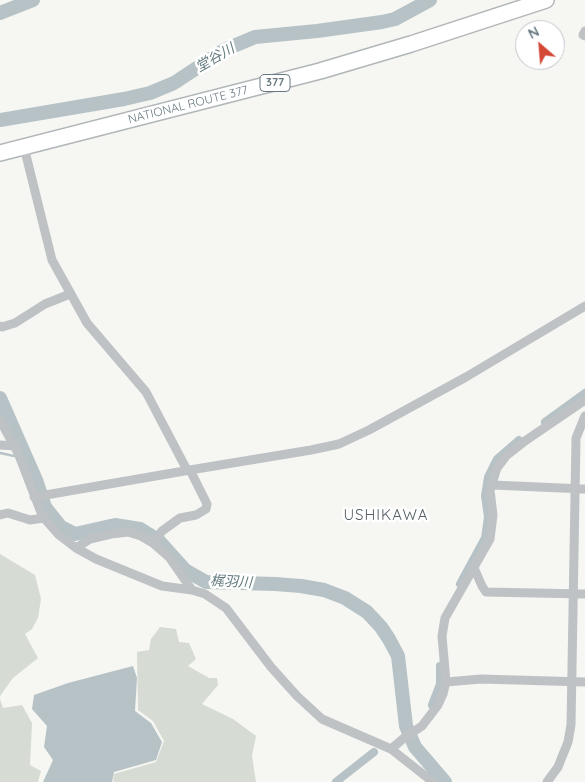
<!DOCTYPE html>
<html>
<head>
<meta charset="utf-8">
<style>
  body { margin:0 }
  #map { position:relative; width:585px; height:782px; overflow:hidden; background:#f6f6f3; font-family:Quicksand,sans-serif }
  canvas { display:block }
  .north { position:absolute; left:515px; top:20px; width:50px; height:50px; box-sizing:border-box; background:#fff; border:1px solid #c3c9cd; border-radius:50%; rotate:333deg; font-size:14px; font-weight:700; line-height:20px; text-align:center; color:#687982 }
  .north::after { content:''; display:block; margin:auto; width:18px; height:22px; background:#d44935; clip-path:polygon(50% 0,100% 100%,50% 72%,0 100%) }
</style>
</head>
<body>
<div id="map">
<canvas width="585" height="782"></canvas>
<div class="north">N</div>
</div>
<script>
const ctx = document.querySelector('canvas').getContext('2d');
ctx.lineJoin = 'round';
function fillPath(path, color) {
  ctx.fillStyle = color;
  ctx.fill(path, 'evenodd');
}
function shape(rows) {
  const path = new Path2D();
  for (const r of rows) {
    path.moveTo(r[0], r[1]);
    for (let i = 2; i < r.length; i += 2) path.lineTo(r[i], r[i + 1]);
  }
  return path;
}
function strokePath(path, color, width, dash) {
  ctx.strokeStyle = color;
  ctx.lineWidth = width;
  ctx.lineCap = dash ? 'butt' : 'round';
  ctx.setLineDash(dash || []);
  ctx.stroke(path);
}
function write(font, color, halo, rows, align = 'center') {
  ctx.font = font + ' Quicksand,"Noto Sans JP",sans-serif';
  ctx.lineWidth = 5;
  ctx.setLineDash([]);
  ctx.textBaseline = 'middle';
  ctx.strokeStyle = halo;
  ctx.fillStyle = color;
  for (const [text, x, y, turn = 0] of rows) {
    ctx.save();
    ctx.translate(x, y);
    ctx.rotate((+turn || 0) * Math.PI / 180);
    ctx.textAlign = isNaN(turn) ? turn : align;
    if (halo) ctx.strokeText(text, 0, 0);
    ctx.fillText(text, 0, 0);
    ctx.restore();
  }
}
fillPath(shape([
  [0,554,35,575,41,599,38,618,32,629,25,634,38,658,13,678,0,696],
  [160,627,176,629,179,642,189,643,196,659,188,666,209,678,217,678,218,685,202,704,233,719,256,736,252,756,256,782,113,782,114,774,156,762,164,741,153,721,138,710,137,652,149,650,151,639],
  [0,699,3,708,22,705,32,723,30,765,41,771,38,782,0,782]
]), '#d6dbd3');
fillPath(shape([
  [133,666,137,678,135,711,151,723,162,742,156,760,114,772,112,782,43,782,53,760,44,747,47,726,32,709,34,695,68,683]
]), '#b6c2c5');
strokePath(shape([
  [0,453,14,456]
]), '#b6c2c5', 2.5);
strokePath(shape([
  [545,422,585,393],
  [460,584,485,538,488,517,485,496,488,477,497,459,519,440],
  [432,705,440,684,440,666],
  [336,782,374,752]
]), '#b6c2c5', 8);
strokePath(shape([
  [0,13,33,0],
  [0,120,124,99,150,93,174,83,224,50,255,37,317,31,382,22,395,19,430,0],
  [0,398,36,480,45,507,61,527,75,534,115,525,140,529,158,540,185,570,206,582,275,584,301,586,324,590,345,598,367,612,381,627,389,639,398,656,406,726,415,747,445,782]
]), '#b6c2c5', 14);
const trunk = shape([
  [0,153,320,71,411,44,546,0]
]);
strokePath(trunk, '#b1b6b8', 18);
strokePath(shape([
  [585,31,583,35,585,36],
  [24,147,52,260,87,323,146,392,187,470],
  [0,326,2,327,15,323,45,304,70,294],
  [0,420,18,453,40,510,44,518,59,535,76,548,96,559,162,586,192,590,205,594,226,608,271,667,297,696,322,719,391,749,433,782],
  [0,445,15,446],
  [492,485,585,489],
  [34,497,190,470,311,450,339,444,369,430,466,377,585,306],
  [0,515,8,513,30,520,44,518],
  [153,543,162,531,180,518,196,515,206,509,207,504,190,470],
  [76,548,90,539,111,534,128,532,141,536,153,543,169,557,192,590],
  [474,568,482,586,486,592,585,594],
  [446,682,481,679,585,682],
  [391,749,404,738,422,726,438,705,443,694,446,682,442,636,445,618,490,539,493,515,490,490,497,468,506,456,525,441,585,400],
  [547,782,558,767,568,742,571,725,576,438,585,416]
]), '#bec2c5', 9);
strokePath(trunk, '#fff', 15);
for (const [x, y, w] of [
  [275,83,30]
]) {
  const box = new Path2D();
  box.roundRect(x - w / 2, y - 8.5, w, 17, 4);
  ctx.fillStyle = '#fff';
  ctx.fill(box);
  strokePath(box, '#687982', 1);
}
write('bold 11px', '#687982', null, [
  ["377",275,83]
]);
write('12px', '#687982', '#fff', [
  ["NATIONAL ROUTE 377",188,105,-14]
]);
write('italic 14px', '#637a7e', '#fff', [
  ["堂谷川",215,58,-30],
  ["梶羽川",231,582,3]
]);
ctx.letterSpacing = '1px';
write('15px', '#556167', '#fff', [
  ["USHIKAWA",386,515]
]);
ctx.letterSpacing = '0px';
</script>
</body>
</html>
